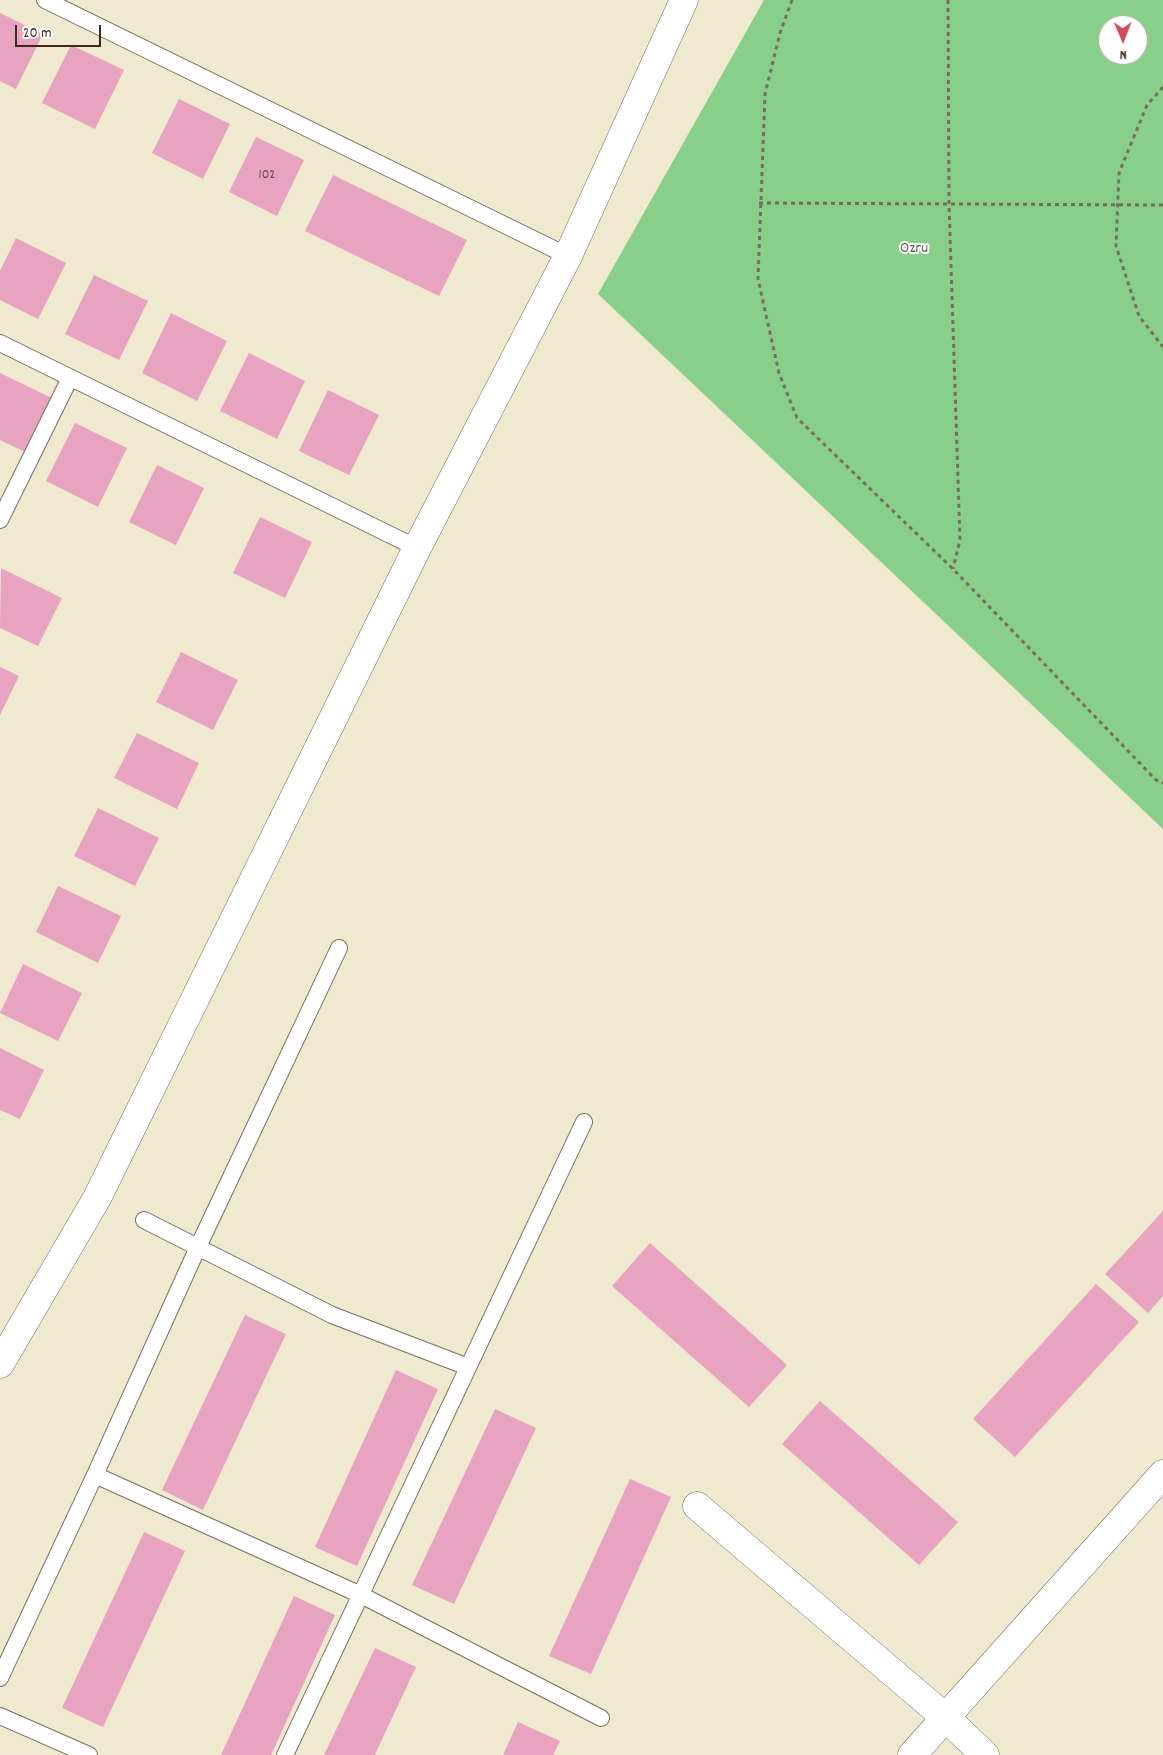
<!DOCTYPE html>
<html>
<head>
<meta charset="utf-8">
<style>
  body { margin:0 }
  #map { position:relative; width:1163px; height:1755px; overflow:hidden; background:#efe9cf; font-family:Dekko,sans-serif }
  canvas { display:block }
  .north { position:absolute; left:1098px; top:15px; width:50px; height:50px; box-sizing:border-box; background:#fff; border:1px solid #b1aaa5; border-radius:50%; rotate:179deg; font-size:14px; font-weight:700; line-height:20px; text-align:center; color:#3b2a1e }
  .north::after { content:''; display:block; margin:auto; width:18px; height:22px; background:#d1495b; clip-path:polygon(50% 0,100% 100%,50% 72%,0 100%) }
  .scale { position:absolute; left:15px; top:25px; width:86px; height:22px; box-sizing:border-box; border:2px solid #3b2a1e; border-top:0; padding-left:6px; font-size:15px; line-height:18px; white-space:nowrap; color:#3b2a1e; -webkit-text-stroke:4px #fff; paint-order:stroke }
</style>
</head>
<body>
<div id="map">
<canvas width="1163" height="1755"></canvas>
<div class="north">N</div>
<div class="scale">20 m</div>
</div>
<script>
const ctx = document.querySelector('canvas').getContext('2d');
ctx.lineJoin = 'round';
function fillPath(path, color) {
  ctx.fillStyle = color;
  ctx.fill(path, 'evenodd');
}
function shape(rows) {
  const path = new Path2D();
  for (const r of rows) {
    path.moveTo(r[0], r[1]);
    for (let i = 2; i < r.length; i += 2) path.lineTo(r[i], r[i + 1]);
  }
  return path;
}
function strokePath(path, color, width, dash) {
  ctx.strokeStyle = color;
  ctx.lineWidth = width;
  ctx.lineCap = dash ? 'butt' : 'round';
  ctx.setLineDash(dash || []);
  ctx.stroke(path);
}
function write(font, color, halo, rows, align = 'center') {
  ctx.font = font + ' Dekko,sans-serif';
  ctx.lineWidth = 4;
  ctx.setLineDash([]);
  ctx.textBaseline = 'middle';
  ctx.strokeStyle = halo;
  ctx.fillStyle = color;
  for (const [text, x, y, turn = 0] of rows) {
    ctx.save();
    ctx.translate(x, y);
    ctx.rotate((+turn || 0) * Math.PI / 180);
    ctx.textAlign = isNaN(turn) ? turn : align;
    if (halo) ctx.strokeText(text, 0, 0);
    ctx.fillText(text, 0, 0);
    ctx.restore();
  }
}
fillPath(shape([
  [764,0,1163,0,1163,829,598,294],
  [1108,25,1138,25,1138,55,1108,55]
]), '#88cf8a');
fillPath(shape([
  [0,13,43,34,16,89,0,81],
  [71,45,124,70,95,129,42,103],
  [179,99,230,124,203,179,152,153],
  [256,137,304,160,277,216,229,192],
  [333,175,467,240,439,296,305,231],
  [16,238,66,263,38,319,0,300,0,271],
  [94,275,148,301,119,360,65,334],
  [171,313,227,341,197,401,142,373],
  [249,353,305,381,277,439,220,411],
  [0,373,52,398,25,452,0,440],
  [328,390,379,415,349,475,299,451],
  [75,423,127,448,98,507,46,481],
  [157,465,204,488,176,545,129,522],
  [260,517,312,542,285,598,233,573],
  [1,568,62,598,38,646,0,628],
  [181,652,238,680,213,730,156,702],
  [0,667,19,676,0,715],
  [137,733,199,763,177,809,114,778],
  [98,808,159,838,135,886,74,856],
  [58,886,121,916,98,963,36,932],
  [23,964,82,993,58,1041,0,1013],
  [0,1048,44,1070,20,1119,0,1110],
  [1163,1211,1163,1296,1148,1313,1105,1274],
  [650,1243,787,1365,749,1407,612,1286],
  [1096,1284,1139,1322,1015,1457,973,1419],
  [245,1315,286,1334,203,1510,162,1490],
  [396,1370,438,1389,357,1566,315,1547],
  [820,1401,958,1522,919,1565,782,1444],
  [495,1409,536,1428,454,1604,412,1585],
  [630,1479,671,1497,591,1674,549,1656],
  [144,1532,185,1551,103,1727,62,1708],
  [294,1596,335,1615,271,1755,221,1755],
  [375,1648,416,1667,377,1750,375,1755,324,1755],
  [518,1722,560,1741,553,1755,503,1755]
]), '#e7a3bf');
const service = shape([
  [45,0,568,256],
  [0,343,417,548],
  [0,520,70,378],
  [144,1220,332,1315,468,1367],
  [95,1475,361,1595,601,1718],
  [0,1678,95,1475,198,1247,339,948],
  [0,1716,89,1755],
  [285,1755,584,1122]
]);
const minor = shape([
  [0,1364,97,1198,417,548,568,256,684,0],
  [697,1506,946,1718,985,1755]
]);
const tertiary = shape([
  [912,1755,1163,1474]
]);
strokePath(service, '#7a6d5c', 18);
strokePath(minor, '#7a6d5c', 29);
strokePath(tertiary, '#7a6d5c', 29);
strokePath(shape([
  [792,0,780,33,765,94,758,279,779,373,797,418,953,569,1156,780,1163,783],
  [948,0,949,204,960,540,953,569],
  [1163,87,1147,105,1119,173,1116,246,1139,316,1163,347],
  [759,203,1163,205]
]), '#7a6d5c', 3, [4, 4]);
strokePath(service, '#fff', 16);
strokePath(minor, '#fff', 28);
strokePath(tertiary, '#fff', 28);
write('14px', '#664846', null, [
  ["102",267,176]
]);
write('16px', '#525c3e', '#fff', [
  ["Ozru",914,250]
]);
</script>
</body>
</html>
